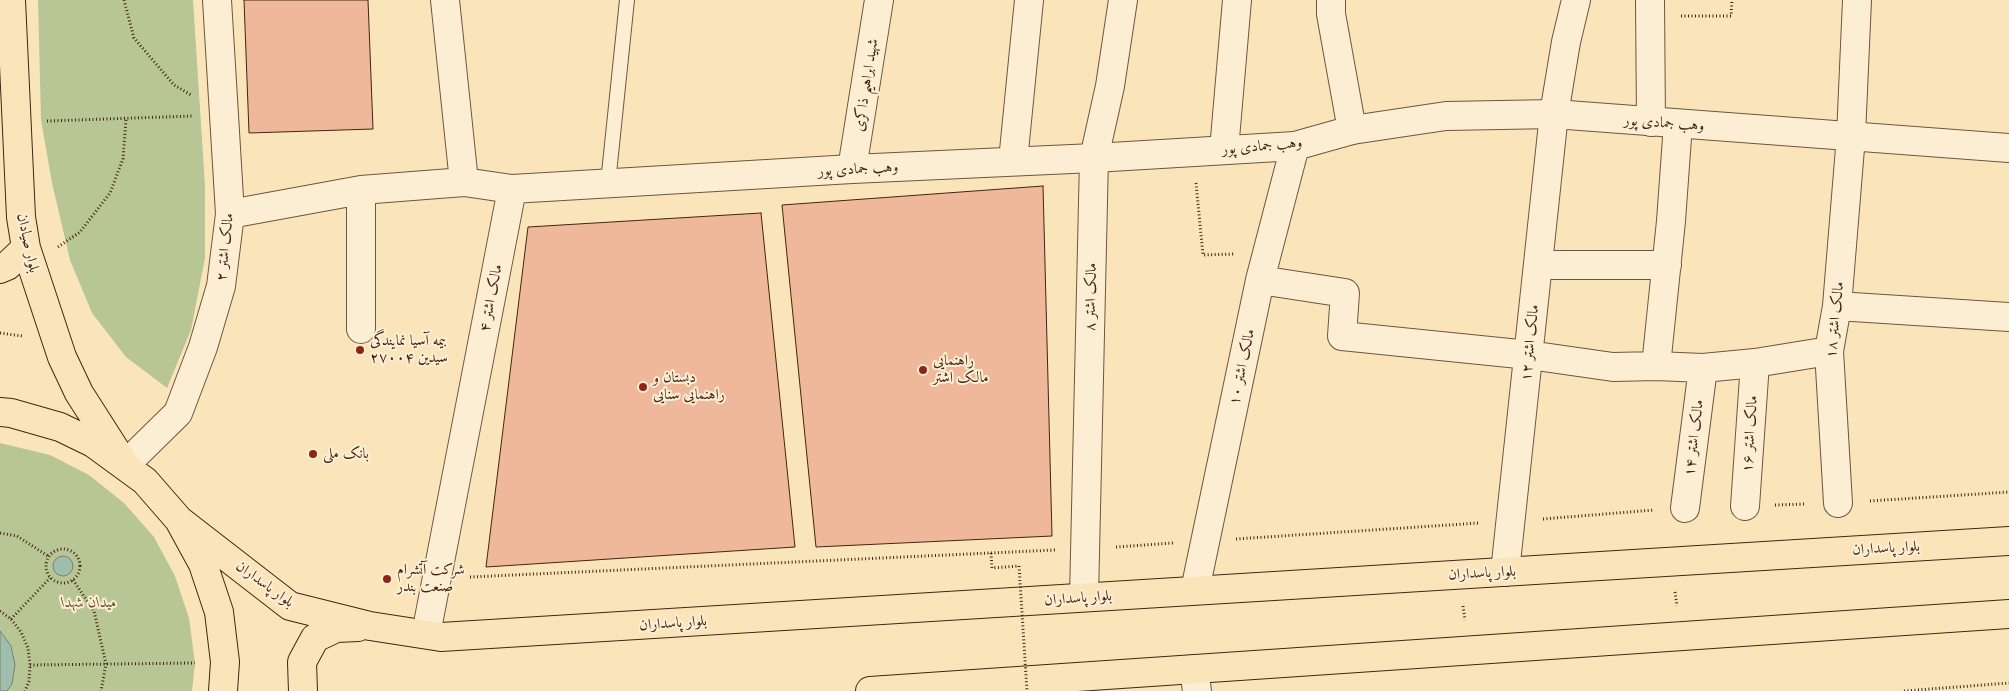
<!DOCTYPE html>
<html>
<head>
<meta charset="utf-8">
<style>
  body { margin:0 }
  canvas { display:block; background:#fae5bb }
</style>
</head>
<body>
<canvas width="2009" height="691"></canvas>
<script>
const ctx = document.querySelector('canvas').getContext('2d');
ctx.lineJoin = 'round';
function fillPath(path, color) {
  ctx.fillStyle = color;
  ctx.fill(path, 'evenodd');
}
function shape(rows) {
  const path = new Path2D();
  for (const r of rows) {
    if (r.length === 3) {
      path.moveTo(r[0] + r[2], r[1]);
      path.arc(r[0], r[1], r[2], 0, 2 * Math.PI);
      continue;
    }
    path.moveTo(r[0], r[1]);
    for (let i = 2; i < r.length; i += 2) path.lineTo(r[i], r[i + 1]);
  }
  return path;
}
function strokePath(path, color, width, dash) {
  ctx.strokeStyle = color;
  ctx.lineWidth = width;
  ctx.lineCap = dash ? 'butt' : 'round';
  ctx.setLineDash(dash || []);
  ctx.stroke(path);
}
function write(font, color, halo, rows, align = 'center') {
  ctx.font = font + ' "Libre Caslon Text",Amiri,serif';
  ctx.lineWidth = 4;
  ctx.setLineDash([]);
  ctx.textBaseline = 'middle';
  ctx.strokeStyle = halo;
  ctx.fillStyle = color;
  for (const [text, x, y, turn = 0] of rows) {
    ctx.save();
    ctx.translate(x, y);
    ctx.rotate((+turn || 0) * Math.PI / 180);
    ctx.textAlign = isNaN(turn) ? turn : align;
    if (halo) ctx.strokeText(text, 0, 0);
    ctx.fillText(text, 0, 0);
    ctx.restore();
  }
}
fillPath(shape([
  [38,0,193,0,205,186,205,258,191,330,167,388,126,357,92,313,70,260,52,183,41,120],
  [0,443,50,455,89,475,124,503,154,537,175,576,189,618,195,663,192,691,0,691]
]), '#b8c695');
const water = shape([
  [63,566,10],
  [0,631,11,646,15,665,12,684,7,691,0,691,0,631]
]);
fillPath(water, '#9ebfad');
strokePath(water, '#7a8170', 1);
const building = shape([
  [244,0,368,0,373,129,249,133,244,0],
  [1043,186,1052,536,816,547,782,205,1043,186],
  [761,213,795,547,486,567,528,227,761,213]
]);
fillPath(building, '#efb89a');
strokePath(building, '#432414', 1);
const service = shape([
  [608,183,627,0]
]);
const minor = shape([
  [445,0,464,182,512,189],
  [1331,0,1331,14,1352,130],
  [1650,0,1651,122],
  [1224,150,1237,0],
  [1013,161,1029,0],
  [852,169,879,0],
  [230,214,361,190],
  [1538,265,1667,265],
  [1260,280,1345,293,1342,336,1529,355,1613,367,1656,366,1703,368,1755,363,1829,351],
  [1837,306,2009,317],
  [361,329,361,190,464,182],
  [1656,366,1671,221,1678,124],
  [125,465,178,413,203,347,221,286,230,214,217,0],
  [1838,503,1829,351,1837,306,1851,136,1857,0],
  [1745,506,1755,363],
  [1685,508,1703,368],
  [1505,572,1554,114,1566,42,1576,0],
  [1195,590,1260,280,1295,146],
  [1084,597,1094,158,1110,86,1123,0],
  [1194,669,1197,691]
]);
const tertiary = shape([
  [426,634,512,189,852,169,1094,158,1295,146,1352,130,1446,116,1554,114,2009,148]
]);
const primary = shape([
  [11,0,21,217,26,248,62,357,79,393,125,465],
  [0,269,7,266,26,248],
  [0,412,11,413,60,427,93,443,145,481,179,520,203,564,219,612,225,662,223,691],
  [179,520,290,606,370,626,441,637,2009,541],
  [303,691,302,662,315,638,336,628,358,627],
  [870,691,2009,614]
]);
strokePath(service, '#71543e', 16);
strokePath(minor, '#71543e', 30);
strokePath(tertiary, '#71543e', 30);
strokePath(primary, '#432414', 30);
strokePath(shape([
  [124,0,134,38,174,85,191,95],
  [1681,16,1731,16,1732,0],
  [47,121,193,116],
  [1196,183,1203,255,1234,254],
  [58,247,80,232,110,193,123,159,126,119],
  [0,333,22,336],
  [1870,501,2009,492],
  [1775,505,1806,504],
  [1543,519,1654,510],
  [0,533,17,536,48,556],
  [1236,539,1479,523],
  [1116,547,1173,543],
  [63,566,17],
  [991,553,992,568,1019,566],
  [470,577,1055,550],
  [73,580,94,611,106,664,101,691],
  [1675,592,1677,606],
  [1463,606,1465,620],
  [0,611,11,619,21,632,28,648,30,665,29,681,25,691],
  [11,619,50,578],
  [30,665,195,663],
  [1904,691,2009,683]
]), '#432414', 3, [1, 2.5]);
strokePath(service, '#fceed3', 14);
strokePath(minor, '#fceed3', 28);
strokePath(tertiary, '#fceed3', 28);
strokePath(primary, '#fae5bb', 28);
strokePath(shape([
  [1019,566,1027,691]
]), '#432414', 3, [1, 2.5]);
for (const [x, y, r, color] of [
  [360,350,5,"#8f2418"],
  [923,370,5,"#8f2418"],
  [643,387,5,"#8f2418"],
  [313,454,5,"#8f2418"],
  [387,579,5,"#8f2418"]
]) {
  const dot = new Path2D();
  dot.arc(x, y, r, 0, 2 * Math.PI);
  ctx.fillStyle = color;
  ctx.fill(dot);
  strokePath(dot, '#fceed3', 2);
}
write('15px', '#432414', '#fceed3', [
  ["شهید ابراهیم ذاکری",866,85,-81],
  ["وهب جمادی پور",1664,123,4],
  ["وهب جمادی پور",1262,146,-5],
  ["وهب جمادی پور",858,169,-3],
  ["بلوار صیادان",28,243,78],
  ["مالک اشتر ۲",225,247,-84],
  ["مالک اشتر ۸",1091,297,-89],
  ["مالک اشتر ۴",491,298,-79],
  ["مالک اشتر ۱۸",1835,320,-84],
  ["مالک اشتر ۱۲",1530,343,-84],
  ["مالک اشتر ۱۰",1242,367,-78],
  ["مالک اشتر ۱۶",1750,434,-86],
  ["مالک اشتر ۱۴",1694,438,-83],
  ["بلوار پاسداران",1886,548,-3],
  ["بلوار پاسداران",1482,573,-3],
  ["بلوار پاسداران",265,584,36],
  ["بلوار پاسداران",1078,598,-4],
  ["بلوار پاسداران",673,623,-4]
]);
write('15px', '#432414', '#fceed3', [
  ["بیمه آسیا نمایندگی",370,341],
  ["سیدین ۲۷۰۰۴",370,358],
  ["راهنمایی",933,361],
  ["مالک اشتر",933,378],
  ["دبستان و",653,378],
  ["راهنمایی سنایی",653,395],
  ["بانک ملی",323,454],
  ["شرکت آتشرام",397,570],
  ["صنعت بندر",397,587]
], 'left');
write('italic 15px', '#604c34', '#fceed3', [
  ["میدان شهدا",89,603]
]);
</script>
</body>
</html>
